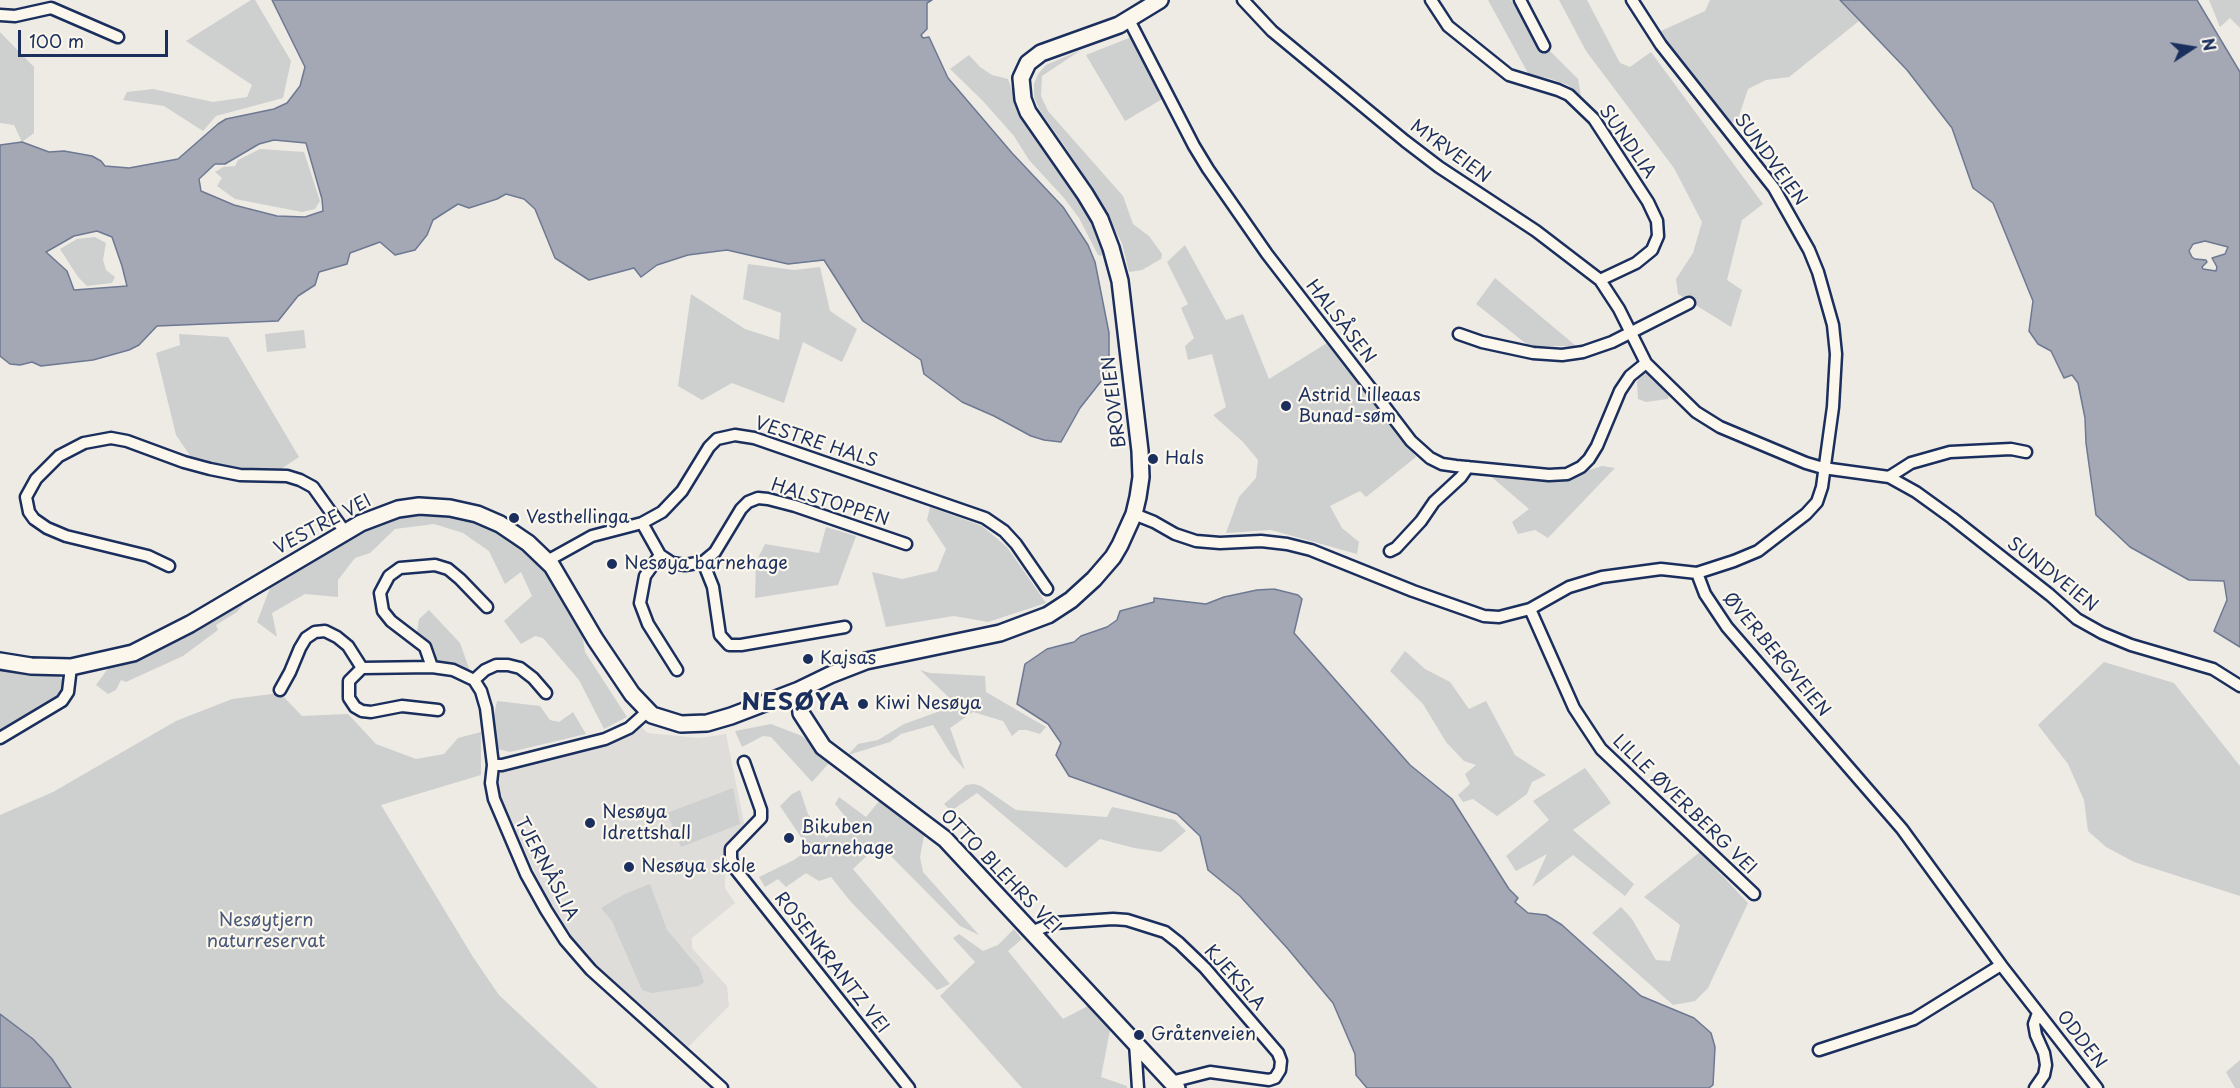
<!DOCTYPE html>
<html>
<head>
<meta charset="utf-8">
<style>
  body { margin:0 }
  #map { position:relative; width:2240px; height:1088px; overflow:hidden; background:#eeebe4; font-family:"Playpen Sans",sans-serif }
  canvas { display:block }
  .north { position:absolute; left:2162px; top:18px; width:60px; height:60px; -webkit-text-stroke:4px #fbf7ec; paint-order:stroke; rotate:78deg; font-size:16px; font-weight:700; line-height:24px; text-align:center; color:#1b2f5e }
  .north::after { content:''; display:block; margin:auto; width:21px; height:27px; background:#1b2f5e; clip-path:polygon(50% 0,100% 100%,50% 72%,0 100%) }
  .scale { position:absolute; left:18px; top:30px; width:150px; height:27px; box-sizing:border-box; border:3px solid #1b2f5e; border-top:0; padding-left:8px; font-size:18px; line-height:21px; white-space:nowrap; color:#1b2f5e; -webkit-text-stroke:4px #fbf7ec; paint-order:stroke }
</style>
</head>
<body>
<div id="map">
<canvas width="2240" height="1088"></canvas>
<div class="north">N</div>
<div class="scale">100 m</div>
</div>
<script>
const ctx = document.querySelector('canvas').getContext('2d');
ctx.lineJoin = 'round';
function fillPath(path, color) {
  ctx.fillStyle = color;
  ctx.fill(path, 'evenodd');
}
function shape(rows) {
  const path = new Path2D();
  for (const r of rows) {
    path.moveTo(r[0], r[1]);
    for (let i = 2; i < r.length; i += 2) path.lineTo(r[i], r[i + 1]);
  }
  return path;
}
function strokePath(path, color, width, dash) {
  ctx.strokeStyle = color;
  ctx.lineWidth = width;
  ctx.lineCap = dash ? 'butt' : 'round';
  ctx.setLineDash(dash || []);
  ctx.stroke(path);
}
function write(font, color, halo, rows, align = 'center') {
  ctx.font = font + ' "Playpen Sans",sans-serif';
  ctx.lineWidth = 4.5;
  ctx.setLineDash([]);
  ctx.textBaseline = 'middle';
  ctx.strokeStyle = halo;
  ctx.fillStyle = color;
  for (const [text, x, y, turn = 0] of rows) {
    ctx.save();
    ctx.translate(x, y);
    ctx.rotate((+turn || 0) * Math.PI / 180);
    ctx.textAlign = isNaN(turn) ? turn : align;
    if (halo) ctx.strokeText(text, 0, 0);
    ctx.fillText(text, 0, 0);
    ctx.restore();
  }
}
fillPath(shape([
  [640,725,647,733,657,734,699,738,726,734,745,828,726,847,725,888,735,903,692,938,692,948,727,986,729,1006,688,1047,614,984,570,940,553,913,499,793,497,778,500,772,505,769]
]), '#deddda');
fillPath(shape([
  [251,0,255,0,291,61,283,98,216,116,203,131,164,106,123,100,127,92,153,89,213,102,247,97,252,85,186,41],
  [1488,0,1511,0,1529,30,1578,79,1581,96,1568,85,1548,78,1529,75],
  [1559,0,1587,0,1620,63,1630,67,1651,52,1763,204,1742,220,1727,280,1742,290,1731,327,1678,294,1676,279,1693,253,1702,222,1674,168,1586,51],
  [1710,0,1840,0,1859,21,1789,77,1766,80,1748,89,1739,116,1730,125,1691,80,1661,31,1705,11],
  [2209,0,2240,0,2240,28,2230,18,2220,27],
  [0,32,34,67,34,133,22,142,14,125,0,123],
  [1134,36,1164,98,1125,121,1086,55],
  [1081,50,1042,76,1041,96,1048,111,1123,196,1133,224,1149,236,1162,254,1161,259,1142,270,1129,272,1122,243,1102,205,1064,145,1040,111,1034,97,1034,84,1038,74,1046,65],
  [969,55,980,67,992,75,1008,79,1022,118,1086,211,1101,245,1103,252,1101,256,1098,255,1079,218,1064,198,1029,160,1014,136,982,100,950,69],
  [260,149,304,152,320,201,315,209,302,212,235,199,217,186,222,178,215,172,223,167,235,166,238,160],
  [95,237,106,243,103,260,106,270,115,277,112,283,87,286,78,277,60,249,77,239],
  [1185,245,1226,320,1243,314,1269,379,1327,343,1416,457,1366,497,1360,491,1330,506,1342,528,1359,542,1357,554,1271,530,1226,533,1239,497,1256,478,1258,460,1243,442,1213,415,1226,407,1212,354,1188,360,1185,346,1194,338,1181,308,1188,304,1167,262],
  [748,264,794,270,820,267,830,311,857,329,842,362,803,342,784,403,732,383,702,400,678,386,691,294,745,329,779,340,781,313,743,299],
  [1495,278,1576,346,1529,346,1476,304],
  [304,330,306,348,267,352,265,334],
  [179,334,228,337,299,457,281,469,265,471,242,470,195,463,176,435,156,353,180,345],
  [1642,372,1651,375,1669,396,1668,399,1646,402,1638,399,1637,382],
  [1602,466,1615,468,1548,538,1535,530,1518,534,1512,522,1529,509,1487,473,1570,476],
  [930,507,982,526,1007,547,1046,603,988,622,954,616,886,627,872,572,902,579,937,571,946,549,927,520],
  [447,511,502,530,544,565,581,626,585,652,627,717,604,729,579,680,543,638,535,636,521,644,504,621,532,596,521,572,505,584,489,551,463,533,434,524,395,529,370,553,355,558,338,580,338,597,305,594,272,613,277,637,257,622,272,583,347,536,393,515],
  [826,527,856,536,838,585,755,598,756,562,765,544,819,553],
  [244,604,237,612,216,625,218,630,183,656,126,682,121,680,116,690,108,694,96,685,109,667,161,649,234,606],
  [429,610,460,643,471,674,436,662,421,641,417,631,419,619],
  [1405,651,1425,669,1450,682,1469,709,1486,701,1515,755,1546,775,1532,782,1527,794,1497,816,1473,799,1463,802,1458,795,1470,784,1465,774,1476,765,1464,761,1446,742,1423,704,1390,671],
  [2104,662,2174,683,2240,766,2240,896,2134,862,2106,847,2088,831,2084,800,2068,764,2038,725],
  [0,669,30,674,57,675,62,679,63,689,59,698,0,734],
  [920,670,930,673,985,676,986,692,1046,727,1040,734,1027,730,1019,730,1012,736,1003,721,973,712,950,728,965,770,951,754,933,725,901,734,890,742,848,755,858,744,878,740,904,724,957,705],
  [280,693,302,716,348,714,376,744,416,759,444,754,458,738,481,732,481,775,381,805,473,957,499,995,598,1088,0,1088,0,815,53,792,176,721,232,699],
  [497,701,540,706,550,720,559,722,573,712,586,734,510,752,498,749,492,726],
  [771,724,802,736,831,761,812,782,771,737,763,736,742,747,735,731],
  [1585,768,1611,803,1573,830,1634,884,1625,896,1573,855,1532,887,1547,854,1516,871,1506,856,1549,820,1533,801],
  [974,784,981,786,1016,810,1107,817,1112,807,1175,820,1186,831,1161,852,1134,848,1100,839,1066,868,977,793,951,811,944,804,966,785],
  [733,788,740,824,681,847,667,813],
  [800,790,808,814,826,838,848,820,835,804,839,797,866,817,880,800,925,831,920,857,923,872,979,935,960,926,879,844,853,869,950,984,937,990,851,902,831,877,819,881,806,873,786,887,778,879,765,887,759,877,794,860,809,849,780,806,792,794],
  [539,851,547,871,543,872,532,853],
  [1700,852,1748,903,1708,988,1695,1001,1673,1005,1592,933,1621,907,1632,919,1656,960,1670,961,1680,925,1644,897],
  [650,884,667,930,699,968,704,982,699,986,652,993,642,990,612,921,601,908,625,894],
  [1014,929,1022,939,1008,951,1063,1019,1088,1006,1110,1030,1101,1077,1127,1086,1127,1088,1022,1088,940,996,975,962,953,938,959,934,983,951,998,945],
  [2240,1060,2240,1088,2235,1088,2226,1072]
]), '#cecfcf');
const water = shape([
  [272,0,932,0,927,3,927,29,921,35,923,38,929,37,948,78,1012,153,1063,207,1088,245,1095,262,1109,333,1109,363,1106,375,1080,408,1061,442,1044,440,1031,436,994,416,962,402,924,374,921,360,863,321,824,260,788,264,727,250,688,255,657,265,641,277,634,268,589,280,555,258,535,209,524,199,506,194,497,199,469,208,458,204,433,220,427,235,415,250,395,255,380,242,350,253,347,264,319,272,315,285,298,296,278,321,157,326,139,345,129,350,93,360,41,366,32,362,20,365,10,364,0,356,0,145,22,142,49,152,64,151,92,156,101,161,105,166,129,168,178,159,218,124,226,119,274,109,287,103,300,86,305,67,272,0],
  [274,140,306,143,322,199,323,211,305,217,277,216,234,205,201,191,199,179,215,164,225,164,259,144,274,140],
  [97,231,112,237,122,266,127,286,74,290,67,271,46,252,74,236,97,231],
  [1840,0,2197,0,2240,72,2240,647,2214,631,2227,600,2224,581,2189,580,2130,547,2096,515,2086,443,2085,418,2078,383,2072,375,2064,378,2051,351,2038,344,2029,331,2033,301,1993,203,1973,188,1952,128,1907,70,1840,0],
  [2205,241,2228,247,2225,254,2212,258,2217,267,2216,271,2203,269,2202,267,2207,262,2206,260,2195,259,2192,257,2189,251,2193,244,2205,241],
  [1274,589,1298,595,1302,599,1294,633,1410,765,1452,799,1509,889,1518,898,1515,902,1528,913,1546,915,1562,925,1641,996,1694,1018,1711,1033,1715,1047,1713,1085,1709,1088,1367,1088,1356,1075,1355,1054,1333,1003,1288,949,1240,896,1208,870,1200,836,1177,814,1069,776,1056,755,1061,743,1048,724,1017,704,1025,664,1047,649,1074,642,1081,636,1107,627,1117,620,1120,611,1154,602,1154,598,1206,604,1224,597,1257,590,1274,589],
  [0,1014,33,1039,52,1059,71,1088,0,1088,0,1014]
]);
fillPath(water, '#a3a8b4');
strokePath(water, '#6d7892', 1.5);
const street = shape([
  [1243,0,1272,31,1405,141,1439,167,1536,231,1600,280,1619,309,1646,363,1696,412,1720,427,1806,463,1823,468,1889,477,1916,492,1952,518,2050,595,2077,619,2102,633,2131,645,2213,669,2240,686],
  [1431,0,1448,26,1509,75,1558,90,1569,95,1594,119,1648,202,1657,221,1658,236,1652,250,1636,263,1600,280],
  [1520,0,1544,46],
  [1632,0,1661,45,1774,188,1809,250,1818,272,1833,325,1836,354,1833,407,1822,487,1817,502,1806,514,1758,551,1734,561,1697,573],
  [0,15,15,16,51,8,118,37],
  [1129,20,1194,146,1208,169,1267,254,1382,403,1411,441,1430,458,1442,464,1456,466,1549,475,1567,474,1581,467,1589,459,1597,446,1620,391,1630,376,1646,363],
  [1459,334,1482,342,1533,353,1562,355,1583,352,1612,342,1689,303],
  [1889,477,1911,463,1950,452,2011,449,2026,452],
  [1134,514,1154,522,1175,534,1196,541,1220,543,1261,541,1287,544,1311,550,1413,591,1484,616,1499,617,1530,609,1569,587,1602,577,1661,569,1697,573,1705,594,1727,627,1902,829,2001,965,2097,1088],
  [642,523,660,555,672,563,685,565,703,562,715,552,741,509,748,502,758,498,768,499,795,506,906,544],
  [1390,551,1396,548,1421,521,1434,502,1461,477,1468,467],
  [660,555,645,576,640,603,648,624,677,670],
  [547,561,592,536,642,523,662,512,682,491,709,447,717,439,735,435,754,438,985,518,1004,531,1016,544,1047,589],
  [703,562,713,587,720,635,729,645,741,645,845,627],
  [169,566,148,556,66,536,47,528,34,519,29,512,26,497,36,479,59,456,84,443,111,438,127,441,184,462,210,469,240,475,287,476,300,480,313,487,345,532],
  [1530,609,1574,708,1601,749,1754,894],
  [432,667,425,647,391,621,383,611,380,593,389,576,400,568,435,565,448,569,460,579,487,607],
  [474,680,485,670,496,665,508,665,520,668,533,678,546,693],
  [280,690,290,672,300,648,306,638,315,632,325,631,337,637,348,646,362,668],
  [438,710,402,706,371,712,362,711,355,707,349,698,349,681,362,668,432,667,453,670,474,680,481,691,486,708,493,765,491,783,494,799,526,874,546,910,565,940,591,970,722,1088],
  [0,738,62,701,68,692,71,667],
  [744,762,761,810,761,818,731,849,731,858,733,866,909,1088],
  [493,765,502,765,605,739,629,728,648,711],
  [1031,932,1054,923,1113,919,1127,920,1165,932,1179,943,1205,968,1278,1053,1281,1061,1280,1070,1275,1078,1269,1080,1210,1072,1171,1082],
  [1135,1043,1138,1088],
  [1819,1050,1914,1019,2001,965],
  [2035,1088,2044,1075,2046,1065,2044,1053,2036,1035,2034,1024,2038,1013]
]);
const secondary = shape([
  [0,661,31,666,71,667,133,653,190,624,361,523,398,509,419,506,450,508,477,514,500,524,528,543,552,566,595,639,632,694,652,715,681,724,707,723,731,716,799,690,830,675,866,661,1000,633,1048,615,1071,600,1094,579,1113,557,1120,545,1134,514,1138,497,1141,477,1140,451,1120,281,1111,248,1100,219,1085,194,1028,112,1023,99,1021,78,1028,63,1041,53,1119,25,1160,0],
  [799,690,801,713,823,747,945,839,1177,1088]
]);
strokePath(street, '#1b2f5e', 15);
strokePath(secondary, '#1b2f5e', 20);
strokePath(street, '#fbf7ec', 10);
strokePath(secondary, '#fbf7ec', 15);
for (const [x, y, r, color] of [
  [1286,406,6,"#1b2f5e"],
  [1153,459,6,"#1b2f5e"],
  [514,518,6,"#1b2f5e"],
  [612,564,6,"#1b2f5e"],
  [808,659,6,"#1b2f5e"],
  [863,704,6,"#1b2f5e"],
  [590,823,6,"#1b2f5e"],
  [789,838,6,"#1b2f5e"],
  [629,867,6,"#1b2f5e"],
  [1139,1035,6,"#1b2f5e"]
]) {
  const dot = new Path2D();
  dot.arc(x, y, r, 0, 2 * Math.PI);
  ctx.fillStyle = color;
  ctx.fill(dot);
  strokePath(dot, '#fbf7ec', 2);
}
write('18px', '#1b2f5e', '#fbf7ec', [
  ["SUNDLIA",1627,142,55],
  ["MYRVEIEN",1450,152,36],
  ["SUNDVEIEN",1770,160,54],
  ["HALSÅSEN",1340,322,52],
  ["BROVEIEN",1115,402,-97],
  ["VESTRE HALS",816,443,18],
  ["HALSTOPPEN",830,503,17],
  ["VESTRE VEI",323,525,-28],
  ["SUNDVEIEN",2052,575,38],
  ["ØVERBERGVEIEN",1776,655,50],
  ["LILLE ØVERBERG VEI",1684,805,44],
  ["TJERNÅSLIA",546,869,62],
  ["OTTO BLEHRS VEI",1000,872,46],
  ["ROSENKRANTZ VEI",831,963,52],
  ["KJEKSLA",1234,978,48],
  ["ODDEN",2081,1040,52]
]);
write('18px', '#1b2f5e', '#fbf7ec', [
  ["Astrid Lilleaas",1298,396],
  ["Bunad-søm",1298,417],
  ["Hals",1165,459],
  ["Vesthellinga",526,518],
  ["Nesøya barnehage",624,564],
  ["Kajsas",820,659],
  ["Kiwi Nesøya",875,704],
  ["Nesøya",602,813],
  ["Idrettshall",602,834],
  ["Bikuben",801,828],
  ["barnehage",801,849],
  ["Nesøya skole",641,867],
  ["Gråtenveien",1151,1035]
], 'left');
write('18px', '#48577a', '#fbf7ec', [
  ["Nesøytjern",266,921],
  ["naturreservat",266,942]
]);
ctx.letterSpacing = '1.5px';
write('bold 24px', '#1b2f5e', '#fbf7ec', [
  ["NESØYA",796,703]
]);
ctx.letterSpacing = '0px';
</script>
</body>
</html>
